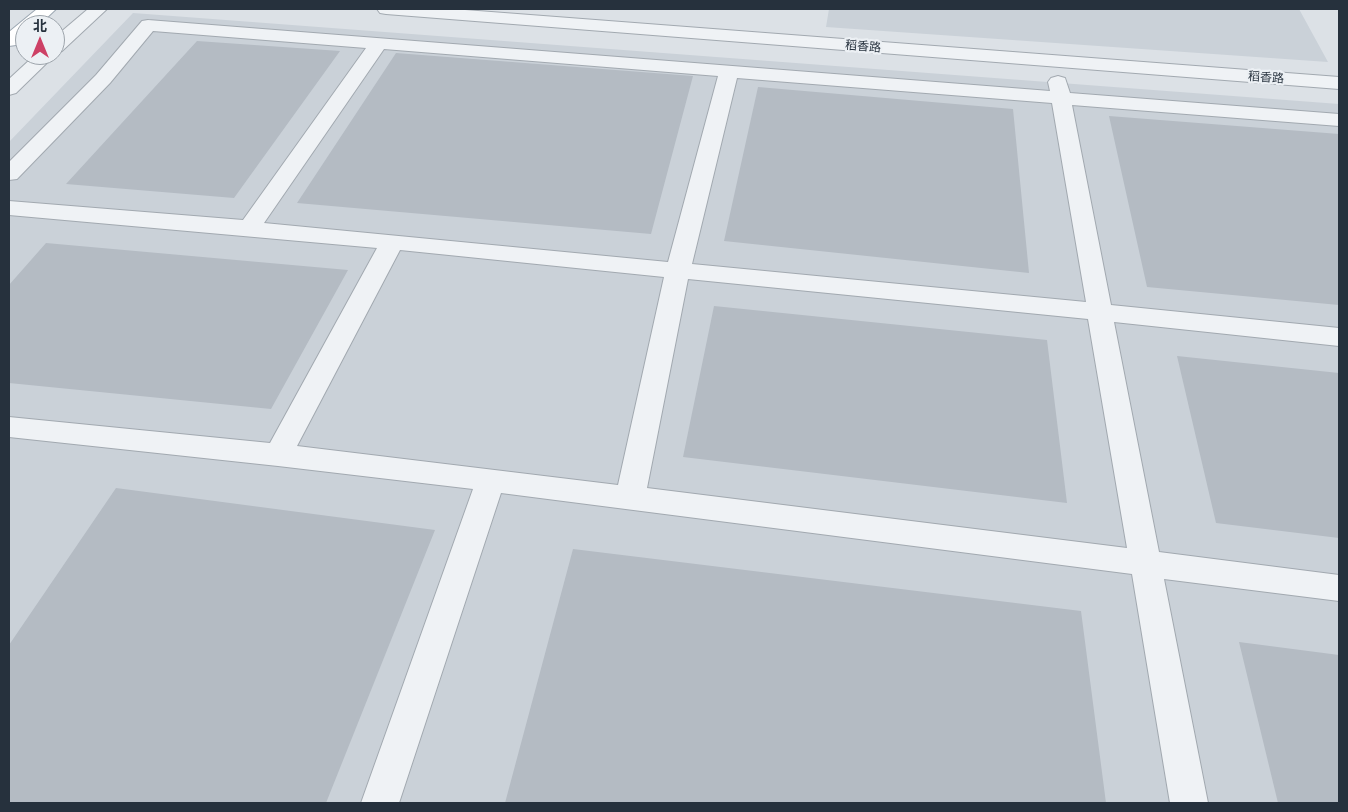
<!DOCTYPE html>
<html>
<head>
<meta charset="utf-8">
<style>
  body { margin:0 }
  #map { position:relative; width:1348px; height:812px; overflow:hidden; background:#dce1e6; font-family:Arial,"Noto Sans SC",sans-serif }
  canvas { display:block }
  .frame { position:absolute; inset:0; border:10px solid #26313d; pointer-events:none }
  .north { position:absolute; left:15px; top:15px; width:50px; height:50px; box-sizing:border-box; background:#ecf0f4; border:1px solid #9da4ab; border-radius:50%; rotate:0deg; font-size:14px; font-weight:700; line-height:20px; text-align:center; color:#26313d }
  .north::after { content:''; display:block; margin:auto; width:18px; height:22px; background:#cd4065; clip-path:polygon(50% 0,100% 100%,50% 72%,0 100%) }
</style>
</head>
<body>
<div id="map">
<canvas width="1348" height="812"></canvas>
<div class="frame"></div>
<div class="north">北</div>
</div>
<script>
const ctx = document.querySelector('canvas').getContext('2d');
ctx.lineJoin = 'round';
function fillPath(path, color) {
  ctx.fillStyle = color;
  ctx.fill(path, 'evenodd');
}
function shape(rows) {
  const path = new Path2D();
  for (const r of rows) {
    path.moveTo(r[0], r[1]);
    for (let i = 2; i < r.length; i += 2) path.lineTo(r[i], r[i + 1]);
  }
  return path;
}
function strokePath(path, color, width, dash) {
  ctx.strokeStyle = color;
  ctx.lineWidth = width;
  ctx.lineCap = dash ? 'butt' : 'round';
  ctx.setLineDash(dash || []);
  ctx.stroke(path);
}
function write(font, color, halo, rows, align = 'center') {
  ctx.font = font + ' Arial,"Noto Sans SC",sans-serif';
  ctx.lineWidth = 4.5;
  ctx.setLineDash([]);
  ctx.textBaseline = 'middle';
  ctx.strokeStyle = halo;
  ctx.fillStyle = color;
  for (const [text, x, y, turn = 0] of rows) {
    ctx.save();
    ctx.translate(x, y);
    ctx.rotate((+turn || 0) * Math.PI / 180);
    ctx.textAlign = isNaN(turn) ? turn : align;
    if (halo) ctx.strokeText(text, 0, 0);
    ctx.fillText(text, 0, 0);
    ctx.restore();
  }
}
fillPath(shape([
  [829,9,1299,9,1328,62,826,27],
  [133,13,1339,104,1339,803,9,803,9,142]
]), '#cad1d8');
fillPath(shape([
  [197,41,340,51,234,198,66,184],
  [396,53,693,76,651,234,297,203],
  [758,87,1013,109,1029,273,724,241],
  [1109,116,1339,134,1339,305,1147,287],
  [46,243,348,270,271,409,9,383,9,285],
  [714,306,1047,340,1067,503,683,457],
  [1177,356,1339,373,1339,538,1216,523],
  [116,488,435,530,326,803,9,803,9,645],
  [573,549,1081,611,1106,803,505,803],
  [1239,642,1339,655,1339,803,1278,803]
]), '#b4bbc3');
const minor = shape([
  [88,9,107,9,62,51,55,53,55,37,88,9],
  [377,9,452,9,1339,77,1339,89,386,14,380,13,377,9],
  [148,20,1050,91,1048,82,1051,78,1058,76,1065,78,1070,93,1339,114,1339,126,1072,105,1111,305,1339,328,1339,346,1114,322,1159,552,1339,575,1339,601,1164,579,1208,803,1170,803,1132,574,501,493,399,803,361,803,473,489,278,466,9,437,9,417,270,443,377,248,9,215,9,201,243,220,366,48,153,31,110,83,17,179,9,180,9,162,96,75,142,21,148,20],
  [384,49,718,76,668,262,264,223,384,49],
  [737,78,1052,103,1086,302,692,264,737,78],
  [400,250,664,277,618,485,297,446,400,250],
  [688,279,1088,319,1127,548,647,488,688,279],
  [35,55,55,55,16,93,9,95,9,79,35,55]
]);
const major = shape([
  [37,9,56,9,39,25,25,25,25,37,16,45,9,46,9,32,37,9]
]);
strokePath(minor, '#a2a9b0', 2);
strokePath(major, '#9ca7b2', 2);
fillPath(minor, '#eff2f5');
fillPath(major, '#fff');
write('12px', '#26313d', '#ecf0f4', [
  ["稻香路",863,47,5],
  ["稻香路",1266,78,4]
]);
</script>
</body>
</html>
